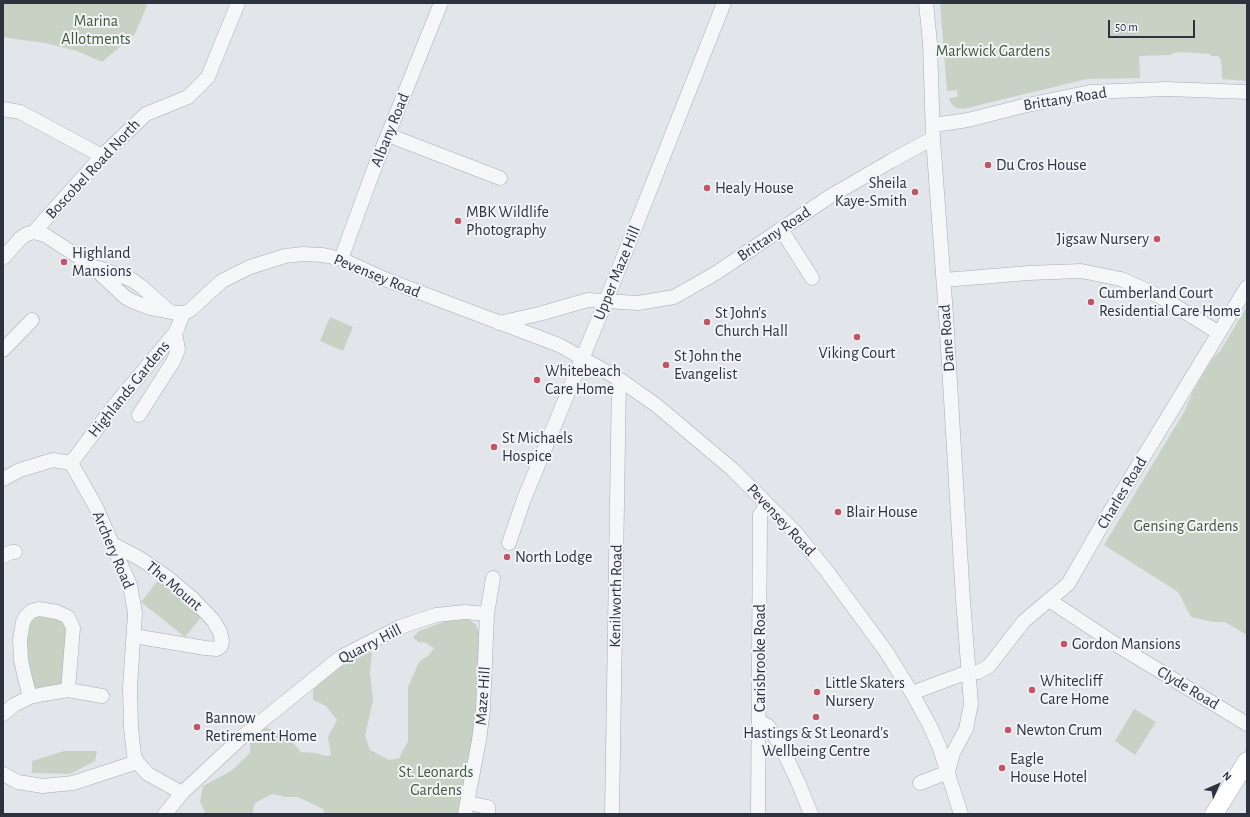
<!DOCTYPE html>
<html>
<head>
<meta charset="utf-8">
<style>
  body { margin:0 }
  #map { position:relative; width:1250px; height:817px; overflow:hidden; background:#e2e5e9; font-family:"Alegreya Sans",sans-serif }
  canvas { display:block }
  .frame { position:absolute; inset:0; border:4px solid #2c333f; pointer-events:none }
  .north { position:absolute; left:1198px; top:765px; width:40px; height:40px; -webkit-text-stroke:3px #f2f4f7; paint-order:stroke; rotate:45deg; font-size:11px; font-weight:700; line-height:16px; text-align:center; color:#2c333f }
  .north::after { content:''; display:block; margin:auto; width:14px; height:18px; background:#2c333f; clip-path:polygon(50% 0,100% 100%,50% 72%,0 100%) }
  .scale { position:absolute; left:1108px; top:20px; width:87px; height:18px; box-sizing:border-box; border:2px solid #2c333f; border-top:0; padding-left:5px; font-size:12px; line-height:14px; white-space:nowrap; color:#2c333f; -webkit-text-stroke:3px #f2f4f7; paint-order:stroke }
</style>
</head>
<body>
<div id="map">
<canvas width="1250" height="817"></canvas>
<div class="frame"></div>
<div class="north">N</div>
<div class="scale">50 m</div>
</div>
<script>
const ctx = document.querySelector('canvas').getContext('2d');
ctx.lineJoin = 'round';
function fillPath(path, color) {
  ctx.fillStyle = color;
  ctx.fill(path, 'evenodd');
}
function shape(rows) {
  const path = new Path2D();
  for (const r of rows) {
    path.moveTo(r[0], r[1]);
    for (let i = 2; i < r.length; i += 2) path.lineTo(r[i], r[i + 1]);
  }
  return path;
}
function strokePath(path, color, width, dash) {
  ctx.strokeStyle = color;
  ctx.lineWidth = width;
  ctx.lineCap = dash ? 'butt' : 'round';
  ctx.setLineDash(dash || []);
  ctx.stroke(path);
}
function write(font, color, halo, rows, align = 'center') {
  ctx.font = font + ' "Alegreya Sans",sans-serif';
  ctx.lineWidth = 4;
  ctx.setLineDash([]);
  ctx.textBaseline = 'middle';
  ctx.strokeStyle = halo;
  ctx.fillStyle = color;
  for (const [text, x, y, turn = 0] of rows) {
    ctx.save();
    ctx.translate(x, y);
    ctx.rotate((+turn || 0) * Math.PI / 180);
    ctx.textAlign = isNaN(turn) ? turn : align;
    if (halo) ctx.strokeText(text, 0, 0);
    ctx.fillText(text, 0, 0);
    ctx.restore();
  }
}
fillPath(shape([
  [3,3,148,3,135,34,102,62,77,51,45,43,15,39,3,37],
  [940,3,1247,3,1247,81,1222,79,1221,60,1218,56,1211,56,1210,54,1182,52,1173,53,1172,55,1139,56,1140,78,1087,79,963,109,956,108,951,103,949,98,958,97,957,90,947,91],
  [1247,306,1247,635,1225,622,1213,622,1191,617,1178,592,1104,545,1184,412,1193,391,1213,358,1221,350],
  [330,317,353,327,343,351,320,341],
  [159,579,203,615,185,637,141,602],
  [37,614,62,619,67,625,65,681,55,688,45,691,33,688,23,644,30,618],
  [463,618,470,620,476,625,480,634,475,724,459,814,325,814,323,809,298,797,286,797,272,794,255,803,252,814,206,814,200,802,203,786,231,771,250,753,250,741,265,727,288,737,301,752,316,753,325,756,331,755,328,737,337,720,326,706,313,700,313,690,331,672,360,656,366,651,372,653,370,673,373,700,365,736,370,750,389,760,399,758,408,741,408,687,419,662,429,655,434,648,426,643,418,642,413,637,419,631,449,620],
  [1134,709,1156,722,1135,755,1115,741],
  [64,751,97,751,95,761,70,774,32,773,32,761]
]), '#c8d2c4');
const minor = shape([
  [3,109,20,112,102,156],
  [934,125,968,120,1023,106,1090,92,1167,89,1247,92],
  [388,135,500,178],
  [781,229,812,278],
  [34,232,102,156,146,114,188,97,208,77,238,3],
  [3,258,21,238,27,234,34,232,45,235,91,265,125,297,132,301,150,308,176,313,185,313,190,310,222,281,250,267,285,256,303,254,323,255,341,259,387,280,559,345,619,379,656,405,732,469,795,532,826,570,885,650,912,693,929,724,939,746,961,814],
  [341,259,374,169,441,3],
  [99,268,132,280,142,287,169,311],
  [944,280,1029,273,1081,271,1121,279,1159,296,1219,333],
  [499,323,539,314,588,300,638,303,674,297,716,273,829,197,891,161,933,138],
  [3,350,32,320],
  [139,415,174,360,178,349,175,333],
  [71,463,114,406,175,333,178,327,183,313],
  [3,479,20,470,53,460,71,463,96,507,130,585,135,613,130,687,131,728,134,755,137,762,148,774,182,793],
  [509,543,524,499,606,301,724,3],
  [114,545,139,558,167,577,192,598,213,620,220,632,222,641,221,646,217,649,205,648,134,636],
  [3,556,12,552,15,552],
  [1049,600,1117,645,1247,724],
  [912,693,960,675,978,672,989,666,1024,621,1068,584,1102,525,1247,287],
  [30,697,25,678,21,660,20,640,23,622,26,616,32,611,39,609,57,612,68,617,73,628,68,690],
  [3,714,14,705,30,697,44,694,68,690,102,696],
  [759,721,768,726,780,744,798,782,811,814],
  [3,774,18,782,43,786,73,783,137,762],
  [920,783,948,772,953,753,966,729,971,704,963,600,946,315,933,138,930,43,926,3],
  [468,803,488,807,488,814],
  [165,814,182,793,242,737,341,657,400,627,436,615,465,612,487,614],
  [465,814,479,740,483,710,487,614,493,578],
  [612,814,619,379],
  [758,814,760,515,767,504]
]);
const major = shape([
  [1214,814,1247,761]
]);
strokePath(minor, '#a8acb3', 15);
strokePath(major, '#a3aab4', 19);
strokePath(minor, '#f5f6f8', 14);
strokePath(major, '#fff', 18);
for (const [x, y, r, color] of [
  [988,165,4,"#c15467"],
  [707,188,4,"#c15467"],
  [915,192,4,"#c15467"],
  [458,221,4,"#c15467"],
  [1157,239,4,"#c15467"],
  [64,262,4,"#c15467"],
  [1091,302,4,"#c15467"],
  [707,322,4,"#c15467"],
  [857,337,4,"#c15467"],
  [666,365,4,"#c15467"],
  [537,380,4,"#c15467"],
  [494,447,4,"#c15467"],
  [838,512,4,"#c15467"],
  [507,557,4,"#c15467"],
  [1064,644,4,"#c15467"],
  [1032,690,4,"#c15467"],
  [817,692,4,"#c15467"],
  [816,717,4,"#c15467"],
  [197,727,4,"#c15467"],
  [1008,730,4,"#c15467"],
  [1002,768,4,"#c15467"]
]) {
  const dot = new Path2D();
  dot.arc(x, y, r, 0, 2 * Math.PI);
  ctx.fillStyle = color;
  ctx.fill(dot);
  strokePath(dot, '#f2f4f7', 1.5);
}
write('16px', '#415a3b', '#f2f4f7', [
  ["Marina",96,21],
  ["Allotments",96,39],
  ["Markwick Gardens",993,51],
  ["Gensing Gardens",1186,526],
  ["St. Leonards",436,772],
  ["Gardens",436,790]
]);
write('16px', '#2c333f', '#f2f4f7', [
  ["Brittany Road",1065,99,-9],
  ["Albany Road",390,130,-68],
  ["Boscobel Road North",93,169,-47],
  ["Brittany Road",774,234,-34],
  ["Upper Maze Hill",617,273,-68],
  ["Pevensey Road",377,276,22],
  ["Dane Road",947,338,-94],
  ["Highlands Gardens",129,389,-51],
  ["Charles Road",1122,493,-59],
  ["Pevensey Road",781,520,47],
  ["Archery Road",113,550,67],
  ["The Mount",174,586,40],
  ["Kenilworth Road",616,596,-89],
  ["Quarry Hill",370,644,-27],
  ["Carisbrooke Road",760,658,-90],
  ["Clyde Road",1188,688,31],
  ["Maze Hill",483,696,-86]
]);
write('16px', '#2c333f', '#f2f4f7', [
  ["Du Cros House",996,165],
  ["Sheila",907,183,"right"],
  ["Kaye-Smith",907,201,"right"],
  ["Healy House",715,188],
  ["MBK Wildlife",466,212],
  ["Photography",466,230],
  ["Jigsaw Nursery",1149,239,"right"],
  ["Highland",72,253],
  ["Mansions",72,271],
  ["Cumberland Court",1099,293],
  ["Residential Care Home",1099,311],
  ["St John's",715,313],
  ["Church Hall",715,331],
  ["Viking Court",857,353,"center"],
  ["St John the",674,356],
  ["Evangelist",674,374],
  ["Whitebeach",545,371],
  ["Care Home",545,389],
  ["St Michaels",502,438],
  ["Hospice",502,456],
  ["Blair House",846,512],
  ["North Lodge",515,557],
  ["Gordon Mansions",1072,644],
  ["Whitecliff",1040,681],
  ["Care Home",1040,699],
  ["Little Skaters",825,683],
  ["Nursery",825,701],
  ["Bannow",205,718],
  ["Retirement Home",205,736],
  ["Newton Crum",1016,730],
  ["Hastings & St Leonard's",816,733,"center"],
  ["Wellbeing Centre",816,751,"center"],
  ["Eagle",1010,759],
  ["House Hotel",1010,777]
], 'left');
</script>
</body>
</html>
